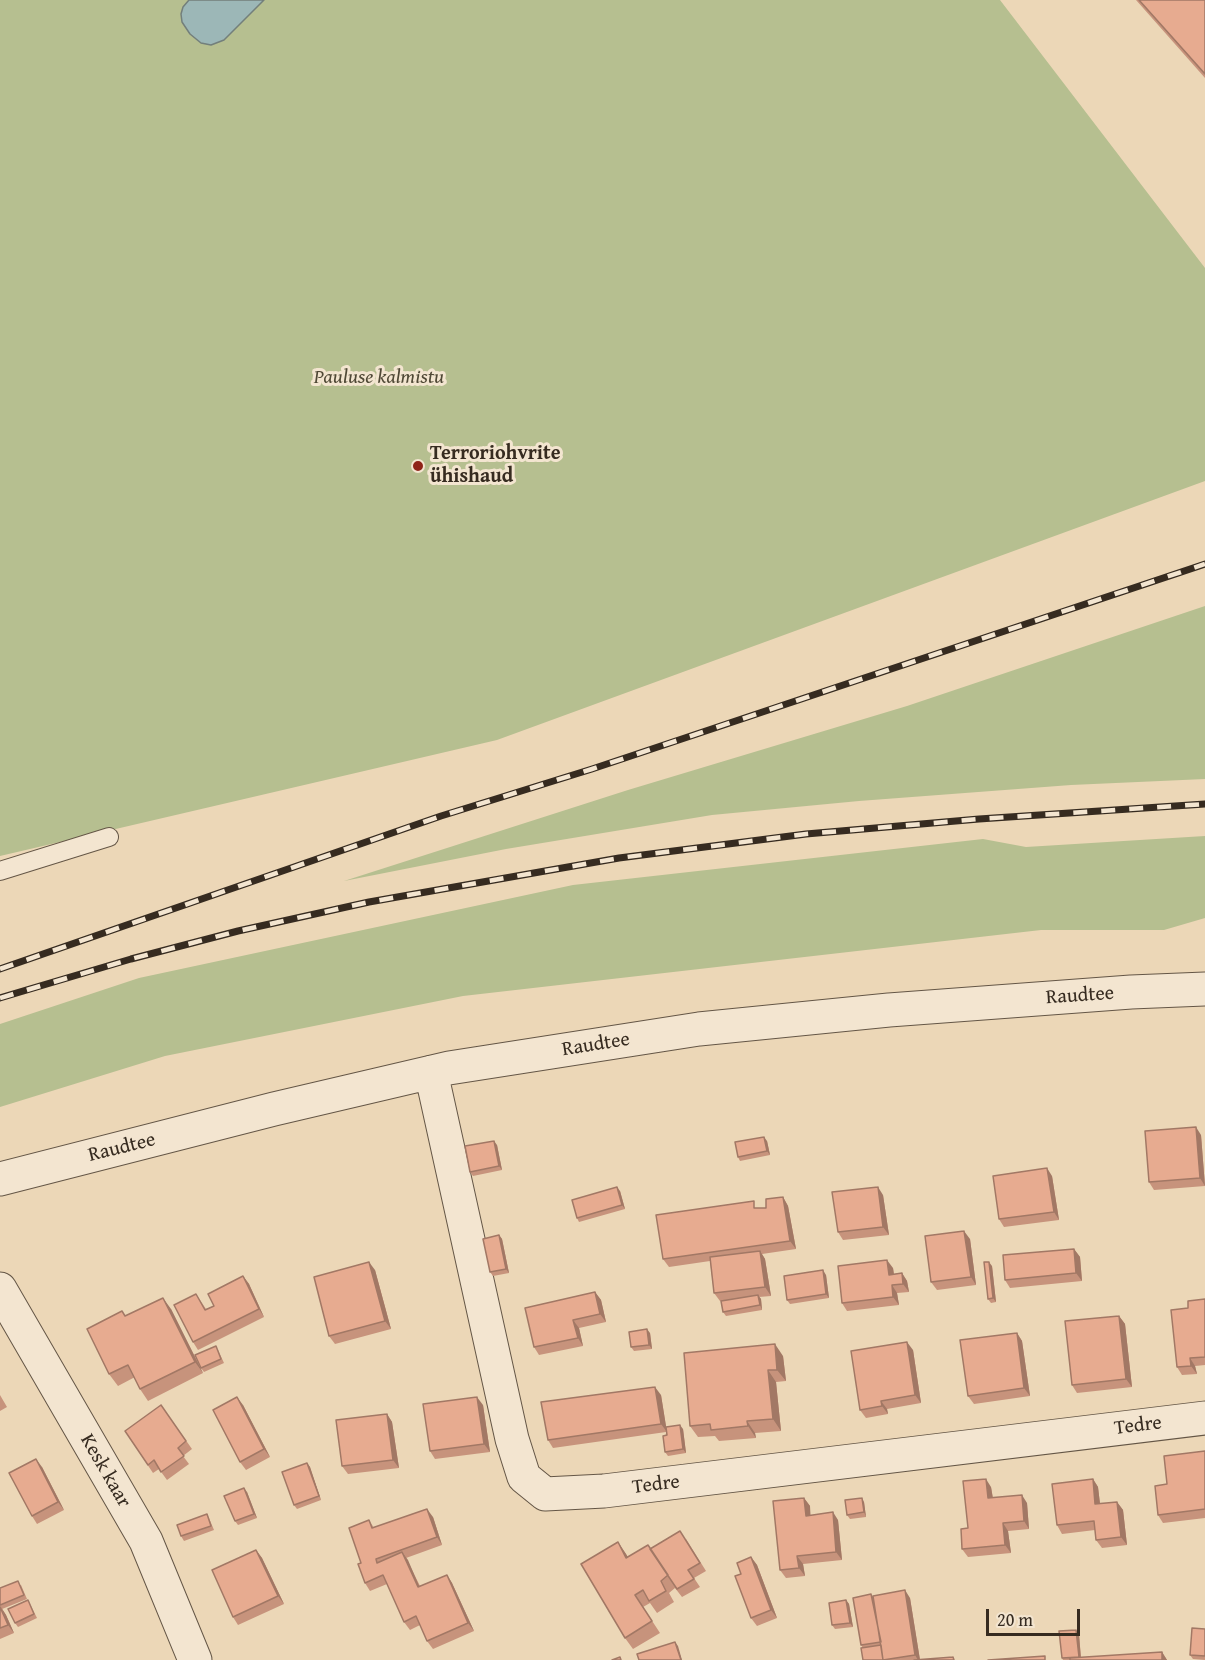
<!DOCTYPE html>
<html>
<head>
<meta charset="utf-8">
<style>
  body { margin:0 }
  #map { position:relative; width:1205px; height:1660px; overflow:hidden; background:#ecd7b7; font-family:"Gentium Book Plus",serif }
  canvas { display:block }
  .scale { position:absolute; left:986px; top:1609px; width:94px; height:27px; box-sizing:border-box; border:3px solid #362b20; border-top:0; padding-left:8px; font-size:18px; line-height:21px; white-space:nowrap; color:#362b20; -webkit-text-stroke:4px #f3e5d0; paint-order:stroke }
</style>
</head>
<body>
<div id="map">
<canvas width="1205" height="1660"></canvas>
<div class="scale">20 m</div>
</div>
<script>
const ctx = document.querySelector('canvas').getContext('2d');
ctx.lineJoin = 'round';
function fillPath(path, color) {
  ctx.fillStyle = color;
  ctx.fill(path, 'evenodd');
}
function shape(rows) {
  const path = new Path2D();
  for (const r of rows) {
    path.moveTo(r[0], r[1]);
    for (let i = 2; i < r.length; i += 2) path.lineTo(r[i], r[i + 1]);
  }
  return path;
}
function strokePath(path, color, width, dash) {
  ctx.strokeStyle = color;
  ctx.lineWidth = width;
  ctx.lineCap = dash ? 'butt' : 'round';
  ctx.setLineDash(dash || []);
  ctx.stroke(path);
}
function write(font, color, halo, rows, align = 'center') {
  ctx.font = font + ' "Gentium Book Plus",serif';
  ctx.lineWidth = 6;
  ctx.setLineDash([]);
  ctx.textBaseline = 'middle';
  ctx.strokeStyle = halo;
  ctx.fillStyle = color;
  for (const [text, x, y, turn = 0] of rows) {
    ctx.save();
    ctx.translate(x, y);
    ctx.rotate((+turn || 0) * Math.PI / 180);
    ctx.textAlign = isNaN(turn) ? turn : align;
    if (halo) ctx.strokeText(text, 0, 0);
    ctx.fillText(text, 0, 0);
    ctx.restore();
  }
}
fillPath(shape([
  [0,0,1000,0,1205,268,1205,481,497,740,0,856],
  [1205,606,1205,779,1071,785,859,801,712,815,506,849,344,881,628,790,907,706],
  [1205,836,1205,918,1164,930,1041,930,463,996,165,1056,0,1107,0,1024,139,978,573,885,983,839,1026,847]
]), '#b6bf90');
const water = shape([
  [189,0,264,0,224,40,211,45,201,43,190,34,182,22,181,14,183,7,189,0]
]);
fillPath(water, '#9cb7b7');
strokePath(water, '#737f7b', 1.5);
const lane = shape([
  [0,871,109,837]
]);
const street = shape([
  [431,1072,512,1439,524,1477,545,1494,604,1491,1205,1418],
  [0,1179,274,1109,449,1068,699,1029,889,1010,1131,992,1205,989],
  [0,1289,146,1541,195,1660]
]);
strokePath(lane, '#645646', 20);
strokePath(street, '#645646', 35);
strokePath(lane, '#f3e5d0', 18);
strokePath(street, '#f3e5d0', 33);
const rail = shape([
  [0,969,441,816,592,769,1205,564],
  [0,998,131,959,238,931,369,902,619,858,806,834,979,819,1205,804]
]);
strokePath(rail, '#362b20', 7);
strokePath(rail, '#f3e5d0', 4.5, [14]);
fillPath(shape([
  [1136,0,1205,0,1205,78],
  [1201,1135,1205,1186,1154,1190,1149,1182],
  [767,1141,770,1155,740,1161,738,1157],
  [497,1145,502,1170,473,1176,470,1172],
  [1052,1176,1059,1220,1004,1227,999,1219],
  [620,1191,625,1209,579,1222,577,1218],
  [883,1195,889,1235,843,1240,838,1232],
  [783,1197,788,1206,796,1249,762,1254,765,1259,771,1296,759,1297,761,1299,762,1310,726,1316,723,1312,721,1301,720,1301,714,1293,710,1261,669,1267,663,1259,758,1208,766,1208],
  [499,1235,502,1239,509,1273,493,1276,490,1272],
  [970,1239,976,1285,937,1290,931,1282],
  [1074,1249,1080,1257,1082,1281,1010,1288,1005,1280],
  [992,1266,996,1302,991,1303,988,1299],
  [893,1268,894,1274,902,1273,907,1281,909,1292,897,1293,899,1305,847,1311,842,1303],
  [375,1270,391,1329,335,1344,329,1336],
  [826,1275,829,1298,790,1304,787,1300],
  [243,1276,249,1284,264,1317,198,1350,193,1342,196,1294,206,1309,214,1306],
  [595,1292,601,1300,606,1322,579,1328,583,1346,539,1355,534,1347],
  [1205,1299,1205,1365,1195,1366,1197,1374,1182,1375,1177,1367,1188,1308],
  [171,1309,203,1373,148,1401,140,1389,135,1377,118,1386,109,1374,126,1316],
  [1119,1316,1125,1324,1132,1387,1077,1393,1072,1385],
  [650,1333,652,1349,634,1351,631,1347],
  [1017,1333,1022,1341,1030,1396,974,1404,968,1396],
  [218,1350,224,1363,204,1372,201,1368],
  [913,1350,921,1403,887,1409,888,1414,866,1418,860,1410],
  [783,1356,786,1381,776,1382,781,1431,755,1433,756,1438,719,1441,715,1436,698,1437,690,1426],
  [0,1395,7,1407,0,1411],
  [661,1395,666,1427,683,1429,686,1453,668,1456,665,1452,666,1432,553,1448,548,1440],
  [161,1405,192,1449,183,1456,189,1464,167,1480,159,1469,153,1473,125,1431],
  [243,1405,270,1457,246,1470,240,1462],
  [483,1405,490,1452,435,1459,430,1451],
  [387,1414,392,1422,399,1468,348,1474,342,1466],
  [1205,1451,1205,1518,1163,1523,1158,1515,1167,1484],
  [307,1463,310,1467,321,1500,297,1509,294,1505],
  [42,1467,64,1510,37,1524,32,1516],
  [1093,1479,1098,1487,1100,1504,1117,1502,1123,1510,1127,1545,1102,1548,1096,1540,1095,1530,1062,1534,1057,1525],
  [991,1487,993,1498,1027,1503,1029,1529,1008,1531,1011,1553,968,1557,962,1549,968,1528],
  [247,1492,257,1518,238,1525,235,1521],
  [804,1498,810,1506,810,1516,838,1520,842,1560,803,1564,805,1576,786,1578,780,1570],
  [864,1502,866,1517,850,1519,847,1515],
  [207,1514,209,1518,214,1530,184,1541,181,1536],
  [433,1517,442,1545,406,1558,420,1586,447,1575,452,1583,474,1631,433,1649,427,1641,420,1625,410,1630,404,1622,387,1584,370,1591,365,1583,369,1520,374,1528],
  [686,1539,706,1571,694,1578,700,1587,682,1597,675,1588,669,1593,674,1602,657,1613,650,1603,643,1607,660,1633,633,1649,625,1638,618,1542,628,1557,650,1549],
  [256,1550,262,1558,284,1604,238,1625,233,1617],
  [751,1557,757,1565,777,1618,757,1626,751,1618,741,1574],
  [21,1585,27,1599,2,1609,6,1615,14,1633,0,1639,0,1588],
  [874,1598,910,1598,920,1660,955,1660,863,1660,863,1648,861,1645],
  [28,1600,37,1618,18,1627,15,1623],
  [846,1600,849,1604,853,1627,835,1629,832,1625],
  [1205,1629,1205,1660,1193,1659,1190,1655],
  [1076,1630,1079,1634,1081,1658,1162,1652,1167,1660,1063,1660,1062,1658]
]), '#c7937c');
fillPath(shape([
  [1196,1127,1201,1135,1205,1186,1200,1178],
  [764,1137,767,1141,770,1155,767,1151],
  [494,1141,497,1145,502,1170,499,1166],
  [1047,1168,1052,1176,1059,1220,1054,1212],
  [617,1187,620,1191,625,1209,622,1205],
  [878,1187,883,1195,889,1235,883,1227],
  [783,1197,788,1206,796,1249,790,1241],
  [964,1231,970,1239,976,1285,971,1277],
  [499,1235,502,1239,509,1273,506,1269],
  [1074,1249,1080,1257,1082,1281,1076,1273],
  [760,1251,765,1259,771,1296,765,1287],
  [887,1260,893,1268,895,1283,889,1275],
  [369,1262,375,1270,391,1329,385,1321],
  [989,1262,992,1266,996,1302,993,1298],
  [823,1270,826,1275,829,1298,826,1294],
  [902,1273,907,1281,909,1292,903,1284],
  [243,1276,249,1284,264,1317,259,1309],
  [892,1285,897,1293,899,1305,893,1297],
  [595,1292,601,1300,606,1322,600,1314],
  [758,1295,761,1299,762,1310,760,1305],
  [163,1298,171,1309,203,1373,195,1362],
  [1119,1316,1125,1324,1132,1387,1126,1379],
  [573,1320,579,1328,583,1346,578,1338],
  [647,1329,650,1333,652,1349,649,1345],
  [1017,1333,1022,1341,1030,1396,1024,1388],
  [907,1342,913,1350,921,1403,915,1395],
  [775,1344,783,1356,786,1381,777,1370],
  [1190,1358,1195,1366,1197,1374,1191,1366],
  [768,1370,776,1382,781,1431,773,1419],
  [655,1387,661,1395,667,1432,661,1424],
  [237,1397,243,1405,270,1457,264,1449],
  [477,1397,483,1405,490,1452,484,1444],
  [881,1401,887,1409,888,1414,882,1406],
  [387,1414,392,1422,399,1468,393,1460],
  [747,1421,755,1433,756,1438,748,1426],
  [680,1425,683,1429,686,1453,683,1449],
  [36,1459,42,1467,64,1510,58,1502],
  [307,1463,310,1467,321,1500,319,1496],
  [986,1479,991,1487,994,1506,988,1498],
  [1093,1479,1098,1487,1101,1512,1095,1504],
  [244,1488,247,1492,257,1518,254,1514],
  [1022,1495,1027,1503,1029,1529,1024,1521],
  [804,1498,810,1506,811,1524,806,1516],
  [862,1498,864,1502,866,1517,864,1512],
  [1117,1502,1123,1510,1127,1545,1121,1537],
  [427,1509,433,1517,442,1545,437,1537],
  [833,1512,838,1520,842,1560,836,1552],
  [1003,1523,1008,1531,1011,1553,1005,1545],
  [618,1542,626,1554,635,1570,626,1558],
  [256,1550,262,1558,284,1604,278,1596],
  [402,1552,408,1560,423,1595,418,1587],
  [797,1556,803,1564,805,1576,799,1568],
  [751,1557,757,1565,777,1618,771,1610],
  [447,1575,452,1583,474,1631,468,1623],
  [905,1590,910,1598,920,1660,918,1660,915,1655],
  [846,1600,849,1604,853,1627,850,1623],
  [1,1607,6,1615,14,1633,8,1625],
  [1076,1630,1079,1634,1081,1660,1079,1657],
  [675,1642,678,1646,682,1660,681,1660],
  [1162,1652,1167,1660,1162,1660]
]), '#a27865');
const building = shape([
  [1139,0,1205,0,1205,74,1139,0],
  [1196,1127,1200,1178,1149,1182,1145,1131,1196,1127],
  [764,1137,767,1151,738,1157,735,1142,764,1137],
  [494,1141,499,1166,470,1172,465,1146,494,1141],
  [1047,1168,1054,1212,999,1219,993,1176,1047,1168],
  [617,1187,622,1205,577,1218,572,1200,617,1187],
  [878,1187,883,1227,838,1232,832,1192,878,1187],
  [783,1197,790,1241,663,1259,656,1215,754,1201,754,1208,766,1208,766,1199,783,1197],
  [964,1231,971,1277,931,1282,925,1236,964,1231],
  [499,1235,506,1269,490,1272,483,1239,499,1235],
  [1074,1249,1076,1273,1005,1280,1003,1255,1074,1249],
  [760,1251,765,1287,714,1293,710,1257,760,1251],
  [887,1260,889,1275,902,1273,903,1284,892,1285,893,1297,842,1303,838,1266,887,1260],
  [369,1262,385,1321,329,1336,314,1277,369,1262],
  [984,1262,989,1262,993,1298,988,1299,984,1262],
  [823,1270,826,1294,787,1300,784,1276,823,1270],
  [243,1276,259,1309,193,1342,174,1305,196,1294,205,1310,214,1306,208,1294,243,1276],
  [595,1292,600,1314,573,1320,578,1338,534,1347,525,1308,595,1292],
  [758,1295,760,1305,723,1312,721,1301,758,1295],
  [163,1298,195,1362,140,1389,128,1365,109,1374,87,1329,122,1311,125,1316,163,1298],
  [1205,1299,1205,1357,1190,1358,1191,1366,1177,1367,1171,1310,1188,1308,1188,1301,1205,1299],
  [1119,1316,1126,1379,1072,1385,1065,1321,1119,1316],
  [647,1329,649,1345,631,1347,629,1332,647,1329],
  [1017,1333,1024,1388,968,1396,960,1340,1017,1333],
  [907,1342,915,1395,881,1401,882,1406,860,1410,851,1351,907,1342],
  [775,1344,777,1370,768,1370,773,1419,747,1421,748,1426,711,1430,710,1424,690,1426,684,1353,775,1344],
  [216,1346,221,1359,201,1368,195,1355,216,1346],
  [655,1387,661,1424,548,1440,541,1402,655,1387],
  [237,1397,264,1449,240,1462,213,1410,237,1397],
  [477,1397,484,1444,430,1451,423,1404,477,1397],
  [161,1405,186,1441,178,1448,184,1456,161,1472,154,1460,148,1465,125,1431,161,1405],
  [387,1414,393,1460,342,1466,336,1420,387,1414],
  [680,1425,683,1449,665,1452,663,1436,667,1435,666,1427,680,1425],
  [1205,1451,1205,1509,1158,1515,1155,1486,1167,1484,1164,1456,1205,1451],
  [36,1459,58,1502,32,1516,9,1473,36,1459],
  [307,1463,319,1496,294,1505,282,1472,307,1463],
  [986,1479,988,1498,1022,1495,1024,1521,1003,1523,1005,1545,962,1549,961,1529,968,1528,963,1481,986,1479],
  [1093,1479,1095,1504,1117,1502,1121,1537,1096,1540,1094,1521,1057,1525,1052,1484,1093,1479],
  [244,1488,254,1514,235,1521,224,1496,244,1488],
  [804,1498,806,1516,833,1512,836,1552,797,1556,799,1568,780,1570,773,1501,804,1498],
  [862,1498,864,1512,847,1515,845,1500,862,1498],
  [427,1509,437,1537,376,1559,377,1563,402,1552,418,1587,447,1575,468,1623,427,1641,416,1616,404,1622,383,1575,365,1583,358,1564,361,1563,349,1528,369,1520,372,1528,427,1509],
  [207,1514,211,1526,181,1536,177,1525,207,1514],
  [680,1531,700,1563,688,1570,694,1579,677,1589,650,1549,680,1531],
  [618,1542,626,1558,648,1545,668,1575,661,1581,666,1591,649,1601,643,1590,635,1595,652,1621,625,1638,581,1564,618,1542],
  [256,1550,278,1596,233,1617,212,1570,256,1550],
  [751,1557,771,1610,751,1618,735,1576,741,1574,737,1563,751,1557],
  [18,1581,24,1595,0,1605,0,1588,18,1581],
  [905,1590,915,1655,883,1660,873,1596,905,1590],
  [871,1594,881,1642,861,1645,853,1598,871,1594],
  [28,1600,34,1614,15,1623,8,1609,28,1600],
  [846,1600,850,1623,832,1625,829,1603,846,1600],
  [0,1607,8,1625,0,1628,0,1607],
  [1192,1628,1205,1629,1205,1656,1190,1655,1192,1628],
  [1076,1630,1079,1657,1062,1658,1059,1631,1076,1630],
  [675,1642,681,1660,639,1660,637,1654,675,1642],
  [881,1645,883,1660,863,1660,861,1648,881,1645],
  [1162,1652,1162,1660,1070,1660,1070,1658,1162,1652],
  [1045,1656,1045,1660,988,1660,1045,1656],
  [620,1657,621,1660,612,1660,620,1657],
  [953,1657,954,1660,914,1660,953,1657]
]);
fillPath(building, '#e7ab90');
strokePath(building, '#a27865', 1.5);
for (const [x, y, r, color] of [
  [418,466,6,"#8f2418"]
]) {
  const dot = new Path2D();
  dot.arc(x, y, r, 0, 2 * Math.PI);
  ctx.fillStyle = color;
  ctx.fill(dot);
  strokePath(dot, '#f3e5d0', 2);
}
write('italic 20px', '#504936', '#f3e5d0', [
  ["Pauluse kalmistu",379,378]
]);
write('bold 20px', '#362b20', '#f3e5d0', [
  ["Terroriohvrite",430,454],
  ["ühishaud",430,477]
], 'left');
write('20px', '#362b20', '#f3e5d0', [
  ["Raudtee",1080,996,-4],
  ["Raudtee",596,1045,-9],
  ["Raudtee",122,1148,-14],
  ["Tedre",1138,1426,-7],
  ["Kesk kaar",105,1471,60],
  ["Tedre",656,1485,-7]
]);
</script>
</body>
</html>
